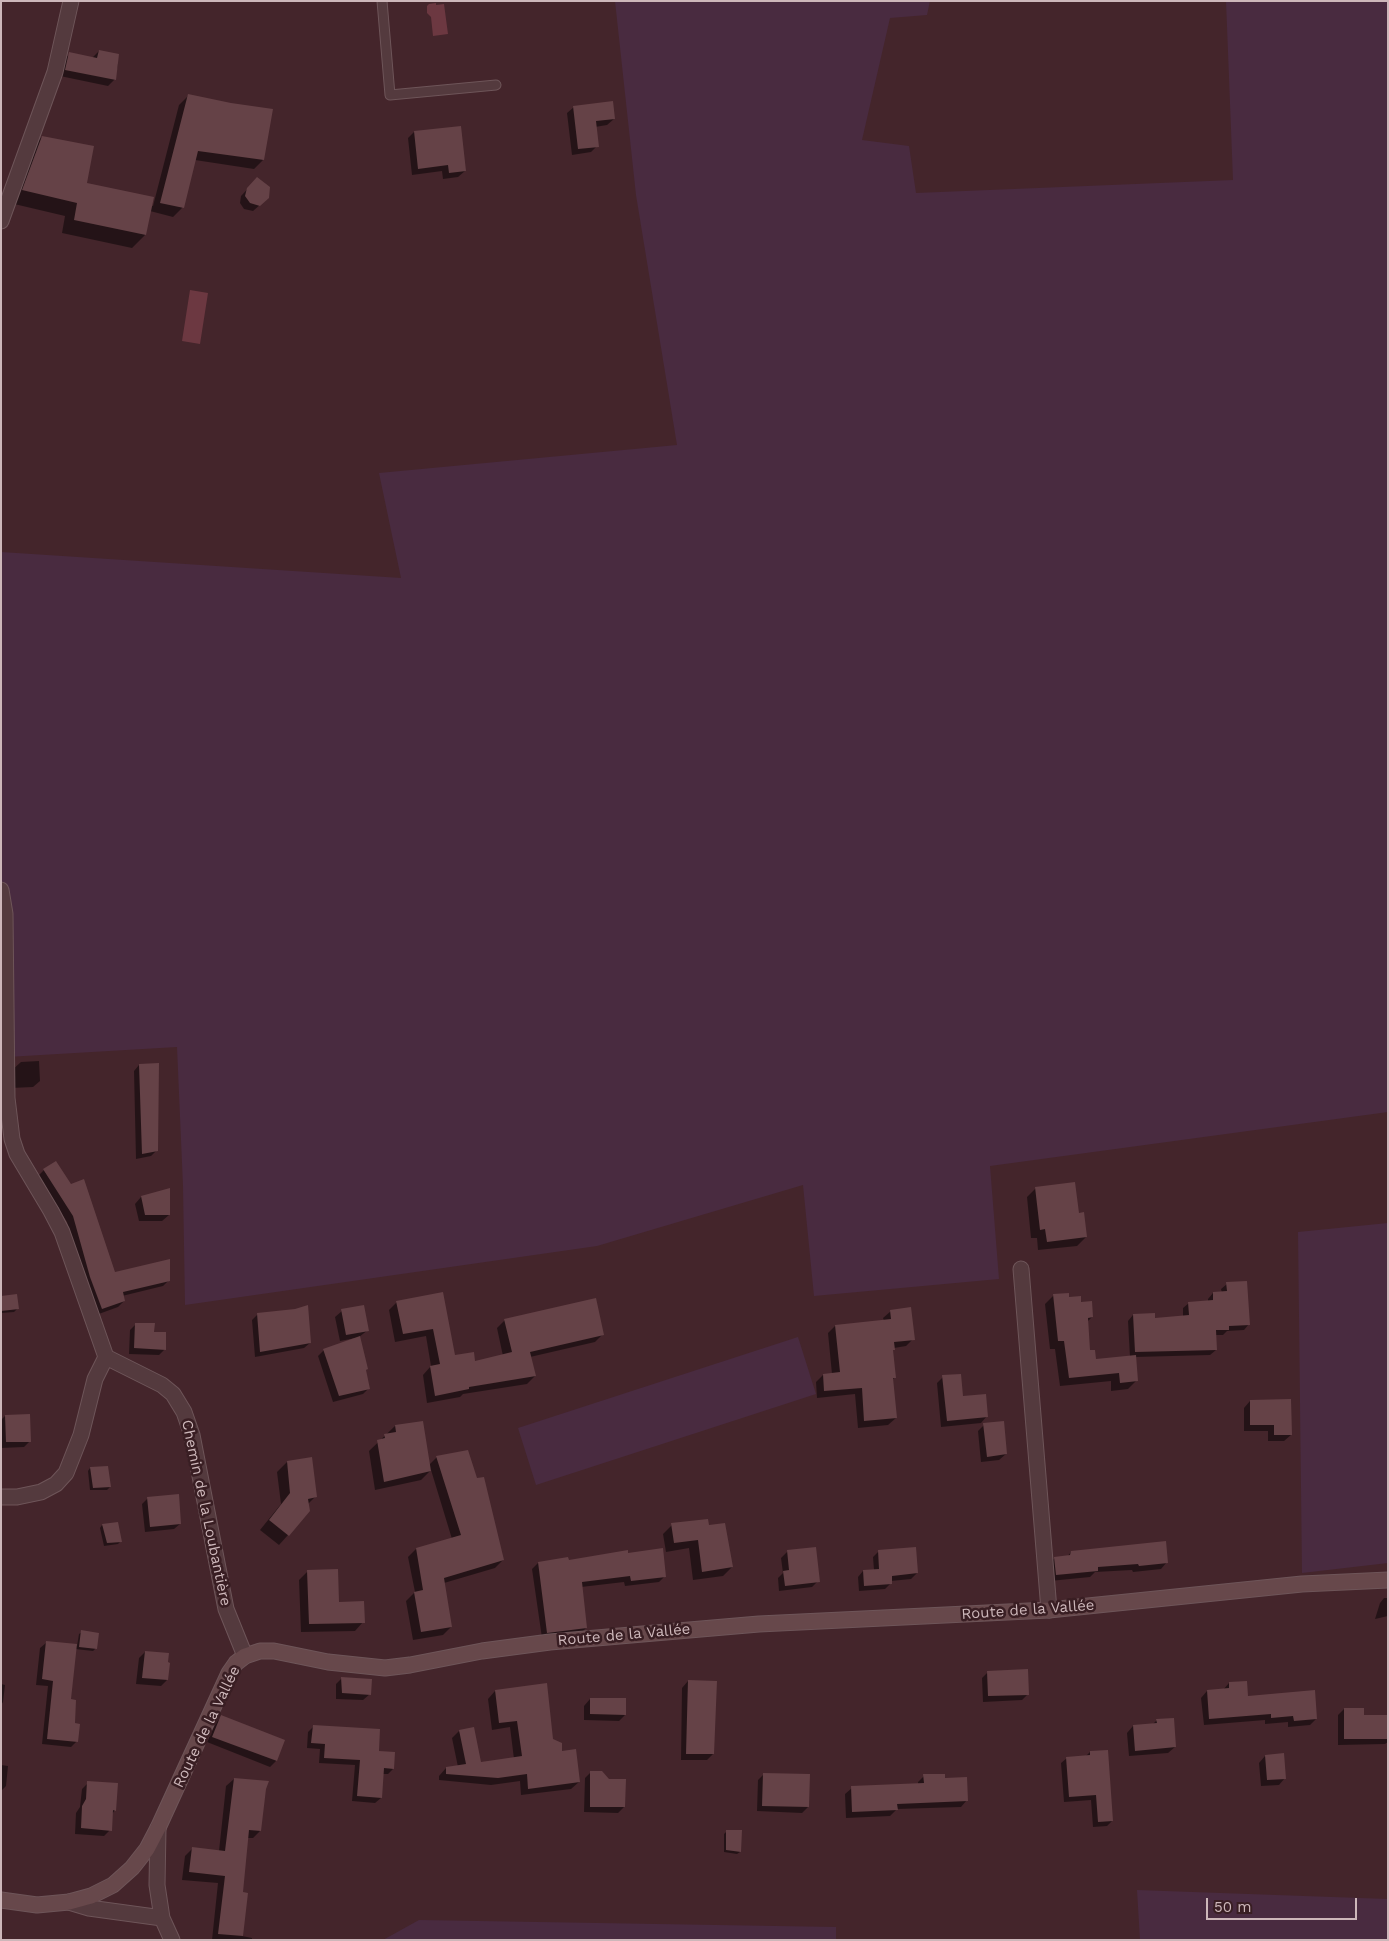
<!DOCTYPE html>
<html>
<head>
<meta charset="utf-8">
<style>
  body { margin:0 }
  #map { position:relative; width:1389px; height:1941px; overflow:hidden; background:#44252b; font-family:"Work Sans",sans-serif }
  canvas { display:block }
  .frame { position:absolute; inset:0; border:2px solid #cdb7ba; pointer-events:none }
  .scale { position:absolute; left:1206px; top:1898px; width:151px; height:22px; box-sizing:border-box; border:2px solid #cdb7ba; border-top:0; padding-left:6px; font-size:15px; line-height:18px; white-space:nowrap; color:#cdb7ba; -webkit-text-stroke:4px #391e23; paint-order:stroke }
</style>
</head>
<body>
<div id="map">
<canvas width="1389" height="1941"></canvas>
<div class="frame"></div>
<div class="scale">50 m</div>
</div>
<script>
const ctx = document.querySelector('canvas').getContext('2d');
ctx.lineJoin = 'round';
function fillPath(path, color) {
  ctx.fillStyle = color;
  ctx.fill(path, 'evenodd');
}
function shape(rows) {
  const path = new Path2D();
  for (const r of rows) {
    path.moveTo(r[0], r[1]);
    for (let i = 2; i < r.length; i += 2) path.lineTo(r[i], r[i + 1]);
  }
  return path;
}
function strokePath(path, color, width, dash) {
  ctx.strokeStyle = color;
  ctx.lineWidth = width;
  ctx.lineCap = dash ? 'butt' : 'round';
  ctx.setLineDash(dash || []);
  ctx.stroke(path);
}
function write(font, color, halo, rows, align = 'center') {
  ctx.font = font + ' "Work Sans",sans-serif';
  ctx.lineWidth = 5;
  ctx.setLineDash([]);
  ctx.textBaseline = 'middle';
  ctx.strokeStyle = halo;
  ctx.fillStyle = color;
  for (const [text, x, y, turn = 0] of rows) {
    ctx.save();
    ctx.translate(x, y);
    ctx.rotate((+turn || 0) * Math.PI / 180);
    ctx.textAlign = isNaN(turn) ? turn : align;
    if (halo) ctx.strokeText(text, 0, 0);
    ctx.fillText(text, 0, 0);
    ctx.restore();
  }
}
fillPath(shape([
  [615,1,930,1,927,15,890,18,862,140,909,146,916,193,1233,180,1226,1,1388,1,1388,1112,990,1166,999,1279,814,1296,803,1185,597,1246,185,1305,183,1186,177,1047,7,1057,1,890,1,552,401,578,379,473,677,445,636,195],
  [1388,1223,1388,1563,1302,1573,1298,1232],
  [798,1337,816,1394,536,1485,518,1428],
  [1137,1890,1388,1899,1388,1940,1140,1940],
  [419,1920,836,1927,836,1940,383,1940]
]), '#492b40');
fillPath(shape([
  [436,3,436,5,444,4,448,34,433,36,431,17,427,13,427,6,429,4],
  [190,290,208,293,200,344,182,341]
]), '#6c3841');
fillPath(shape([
  [99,51,118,64,115,79,108,86,60,76,63,60,70,54,92,58],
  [188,96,263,160,254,169,195,160,182,208,173,217,150,211,145,235,132,248,62,233,65,216,10,203,29,150,42,137,86,184,153,206,179,105],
  [574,107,614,119,607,125,595,127,597,146,591,152,572,155,567,113],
  [414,132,465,171,458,177,443,179,442,171,412,175,408,138],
  [257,179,261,204,253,211,244,209,240,203,241,196],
  [39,1061,40,1081,33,1087,11,1088,12,1070,21,1062],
  [139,1065,157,1150,151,1156,136,1159,134,1071],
  [44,1170,114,1273,169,1280,163,1286,122,1296,124,1301,118,1307,96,1315,84,1283,67,1222,38,1176],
  [1036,1188,1078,1214,1086,1237,1077,1246,1038,1250,1037,1238,1031,1238,1027,1197],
  [168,1190,169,1215,162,1221,139,1221,135,1204,141,1197],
  [1227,1284,1249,1324,1244,1330,1227,1331,1223,1335,1215,1335,1216,1350,1210,1355,1135,1357,1136,1381,1128,1389,1111,1391,1111,1381,1060,1386,1055,1349,1050,1349,1045,1304,1054,1295,1068,1298,1080,1303,1092,1317,1087,1322,1089,1352,1095,1360,1130,1357,1128,1321,1133,1315,1154,1319,1183,1317,1183,1308,1189,1303,1208,1301,1208,1299,1213,1293,1222,1293,1221,1289],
  [442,1293,454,1356,474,1363,503,1356,497,1328,505,1320,603,1334,595,1342,530,1357,535,1376,527,1384,463,1394,460,1397,427,1403,423,1375,431,1366,426,1336,395,1342,389,1310,397,1302],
  [1,1297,17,1309,14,1312,1,1313],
  [342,1311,368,1330,359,1337,367,1369,365,1371,369,1388,363,1394,333,1402,318,1356,324,1350,356,1338,340,1341,335,1317],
  [891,1311,913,1339,906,1346,894,1348,892,1351,895,1377,892,1380,896,1418,888,1425,858,1428,855,1394,817,1398,816,1382,823,1375,832,1374,828,1333,835,1326,884,1321,883,1318],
  [258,1314,310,1343,304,1348,255,1357,252,1320],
  [136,1324,153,1333,165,1349,159,1355,129,1354,130,1330],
  [943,1377,962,1398,987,1416,981,1423,941,1427,937,1383],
  [1250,1401,1291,1435,1284,1441,1268,1441,1268,1431,1244,1431,1244,1408],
  [5,1416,30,1441,24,1447,1,1448,1,1420],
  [422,1422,429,1465,437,1457,503,1560,495,1568,444,1583,451,1627,443,1635,413,1640,406,1601,415,1592,408,1557,416,1549,452,1539,431,1470,421,1480,375,1490,369,1451,395,1426],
  [984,1425,1006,1454,999,1460,981,1462,978,1431],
  [287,1462,316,1496,308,1504,288,1535,279,1545,260,1530,281,1504,277,1472],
  [90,1468,110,1487,107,1490,90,1490,88,1471],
  [148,1498,180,1524,174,1529,145,1532,142,1504],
  [102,1525,120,1542,118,1544,104,1546,100,1528],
  [672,1525,708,1527,732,1567,723,1576,693,1580,689,1548,666,1552,663,1534],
  [788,1551,818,1581,812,1587,779,1591,778,1578,783,1573,781,1558],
  [878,1552,917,1573,911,1579,891,1581,891,1583,885,1589,859,1591,858,1577,863,1571,874,1570,873,1557],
  [1071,1552,1167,1562,1161,1569,1133,1572,1132,1570,1095,1572,1090,1577,1050,1581,1048,1564,1055,1558,1067,1557],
  [627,1554,665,1576,659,1582,625,1586,624,1582,581,1587,586,1628,580,1634,542,1638,532,1569,538,1563,568,1562],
  [308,1571,338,1603,363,1622,355,1631,301,1632,299,1580],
  [1384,1598,1388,1598,1388,1616,1375,1619,1380,1603],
  [82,1632,96,1648,93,1651,75,1649,70,1701,77,1741,71,1747,42,1744,48,1686,36,1685,40,1648,46,1643,77,1646,79,1634],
  [145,1652,167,1680,161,1686,136,1684,139,1658],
  [988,1672,1028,1694,1022,1700,983,1702,982,1678],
  [342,1678,370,1694,363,1700,336,1699,336,1684],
  [688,1681,713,1754,707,1760,681,1760,682,1688],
  [1229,1683,1247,1697,1316,1719,1310,1725,1288,1727,1288,1722,1265,1724,1265,1720,1204,1725,1201,1698,1207,1691,1223,1690],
  [1,1684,5,1685,3,1702,1,1705],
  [495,1691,552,1740,561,1752,579,1782,571,1789,521,1795,520,1781,491,1785,439,1780,439,1776,446,1768,458,1767,452,1738,459,1731,480,1764,514,1759,510,1727,492,1730,488,1699],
  [590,1699,625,1715,619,1721,584,1720,584,1706],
  [1344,1709,1363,1717,1388,1716,1388,1742,1385,1744,1338,1745,1338,1715],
  [221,1717,283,1741,276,1761,270,1767,207,1742,216,1723],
  [1157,1720,1175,1747,1168,1753,1129,1756,1127,1733,1133,1726,1152,1725],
  [314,1726,378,1752,393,1769,388,1774,382,1774,381,1798,375,1803,352,1801,355,1765,319,1763,320,1749,307,1748,308,1732],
  [1090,1752,1112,1821,1107,1826,1093,1827,1091,1800,1064,1802,1061,1763,1067,1758,1086,1756],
  [1265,1756,1285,1778,1279,1785,1261,1786,1259,1763],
  [1,1765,8,1766,6,1786,1,1791],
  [591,1772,624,1807,618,1813,584,1812,585,1778],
  [764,1774,808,1807,802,1813,757,1811,758,1780],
  [924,1776,943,1779,967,1800,961,1807,897,1809,890,1816,846,1818,845,1794,852,1788,918,1785,918,1782],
  [234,1779,265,1789,260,1831,253,1838,247,1838,241,1893,247,1894,242,1936,252,1938,252,1940,212,1940,218,1883,182,1880,185,1856,193,1848,219,1851,226,1786],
  [88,1783,115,1810,112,1814,110,1830,104,1836,75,1834,76,1813,80,1807,82,1789],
  [727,1831,740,1852,737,1854,724,1852,724,1834]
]), '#0007');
fillPath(shape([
  [99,50,119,54,116,80,65,70,69,52,97,58],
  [188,94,231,103,273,109,264,160,198,151,184,208,160,203],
  [613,101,615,119,596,121,599,147,578,149,573,106],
  [461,126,466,171,449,173,448,165,418,169,414,131],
  [42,136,94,146,87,183,154,197,146,235,74,220,77,203,22,190],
  [257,177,270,187,269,198,260,206,250,203,245,196,247,188],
  [159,1063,158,1151,142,1154,139,1064],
  [56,1161,71,1184,84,1179,115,1272,170,1259,170,1281,123,1292,125,1301,102,1309,90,1277,73,1216,43,1169],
  [1075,1182,1079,1213,1084,1212,1087,1237,1047,1242,1045,1229,1040,1230,1035,1187],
  [170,1188,170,1215,145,1215,141,1196],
  [1247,1281,1250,1325,1229,1326,1229,1330,1216,1330,1217,1350,1135,1352,1133,1314,1155,1313,1155,1318,1189,1315,1188,1302,1213,1300,1213,1292,1227,1291,1226,1282],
  [443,1292,455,1355,474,1352,475,1361,512,1352,504,1319,596,1298,604,1335,530,1352,536,1376,469,1387,469,1389,435,1396,430,1366,440,1364,433,1329,403,1334,396,1301],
  [1069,1293,1069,1297,1081,1296,1081,1302,1092,1301,1093,1317,1088,1318,1090,1350,1095,1350,1096,1359,1136,1355,1138,1381,1120,1383,1119,1373,1069,1378,1064,1341,1058,1341,1053,1294],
  [17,1294,19,1309,1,1311,1,1296],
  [308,1305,311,1343,260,1352,257,1313,295,1309],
  [364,1305,369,1331,346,1335,341,1309],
  [911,1307,915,1340,894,1342,895,1350,893,1350,896,1378,893,1378,897,1418,864,1421,862,1388,824,1391,823,1374,840,1372,835,1325,891,1319,890,1310],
  [135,1323,155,1323,154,1332,166,1332,166,1350,134,1348],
  [360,1336,368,1369,366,1370,370,1389,339,1396,323,1349],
  [961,1374,963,1396,986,1394,988,1417,947,1421,942,1375],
  [1291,1399,1292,1435,1274,1435,1274,1425,1250,1425,1250,1400],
  [30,1414,31,1442,6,1442,5,1415],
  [423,1421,431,1471,384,1482,377,1440,385,1438,384,1434,396,1432,395,1425],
  [1004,1421,1007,1454,987,1457,983,1423],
  [468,1450,477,1478,484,1477,504,1560,444,1578,452,1627,421,1632,414,1592,423,1590,416,1548,461,1535,436,1456],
  [312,1457,317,1497,308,1499,310,1511,289,1536,269,1520,290,1493,287,1461],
  [108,1466,111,1487,93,1488,90,1467],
  [179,1494,181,1524,150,1527,147,1497],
  [708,1519,709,1525,725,1523,733,1567,702,1572,698,1540,674,1543,671,1523],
  [118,1522,122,1542,107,1543,102,1524],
  [1166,1541,1168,1563,1139,1566,1138,1564,1098,1567,1098,1571,1056,1575,1054,1557,1070,1555,1071,1551],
  [816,1547,820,1582,785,1586,783,1571,789,1570,787,1550],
  [916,1547,918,1573,892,1576,892,1584,864,1586,863,1570,879,1569,878,1550],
  [663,1548,666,1577,631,1581,630,1576,582,1582,587,1628,547,1633,538,1562,568,1557,569,1560,628,1550,628,1553],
  [338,1569,339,1602,364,1601,365,1623,309,1624,307,1570],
  [81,1630,99,1633,97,1649,79,1647],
  [46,1641,77,1644,71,1699,76,1700,75,1723,80,1724,78,1742,47,1739,53,1681,42,1679],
  [145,1651,169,1653,168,1662,170,1663,168,1680,142,1678],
  [1028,1669,1029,1695,988,1696,987,1671],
  [341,1677,372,1679,371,1695,342,1693],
  [688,1680,717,1681,714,1754,686,1754],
  [1247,1681,1248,1696,1315,1690,1317,1719,1294,1721,1293,1716,1271,1718,1271,1714,1209,1719,1207,1690,1229,1688,1229,1682],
  [547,1683,553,1739,562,1743,562,1751,576,1749,580,1782,528,1789,527,1774,498,1778,446,1774,446,1767,466,1764,459,1730,474,1727,481,1762,522,1756,517,1721,499,1723,495,1690],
  [590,1698,626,1698,626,1715,590,1714],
  [1344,1708,1364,1708,1364,1715,1388,1715,1388,1739,1344,1739],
  [221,1715,285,1740,277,1761,212,1737],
  [1174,1718,1176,1747,1135,1751,1133,1725,1157,1723,1156,1719],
  [313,1725,380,1729,379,1751,395,1752,394,1769,384,1768,382,1798,357,1796,360,1760,324,1758,325,1744,311,1743],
  [1108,1750,1113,1821,1098,1822,1096,1795,1069,1797,1066,1757,1090,1755,1090,1751],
  [1284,1753,1286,1779,1267,1780,1265,1755],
  [590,1771,602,1771,609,1779,626,1779,625,1807,590,1807],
  [763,1773,810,1774,809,1807,762,1806],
  [923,1774,945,1774,945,1778,967,1777,968,1801,897,1804,898,1810,852,1812,851,1786,924,1783],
  [234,1778,269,1781,266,1789,261,1831,249,1830,243,1892,248,1893,243,1936,218,1934,225,1876,189,1872,192,1847,225,1851],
  [87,1781,118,1783,116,1811,113,1810,112,1831,81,1828,82,1806,86,1799],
  [726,1830,742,1830,741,1852,726,1850]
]), '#654247');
const lane = shape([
  [382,1,390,95,496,85]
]);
const street = shape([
  [1,221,55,72,71,1],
  [1,890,5,914,7,1098,12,1139,17,1154,51,1211,62,1232,106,1357,162,1385,173,1394,184,1412,192,1435,226,1609,245,1656],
  [1021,1269,1049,1610],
  [1,1497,17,1497,41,1492,56,1484,66,1473,81,1435,95,1379,106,1357],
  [158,1828,157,1885,162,1918,172,1940],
  [69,1902,89,1908,162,1918]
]);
const secondary = shape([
  [1,1900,37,1905,69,1902,91,1896,113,1885,132,1868,147,1849,158,1828,229,1673,236,1663,245,1656,260,1651,274,1651,328,1662,385,1668,410,1665,482,1651,550,1642,759,1624,1049,1610,1302,1584,1388,1580]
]);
strokePath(lane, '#6e5559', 11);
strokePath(street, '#6e5559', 17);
strokePath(secondary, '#6e5559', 17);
strokePath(lane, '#543a3e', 9);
strokePath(street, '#543a3e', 15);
strokePath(secondary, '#67484b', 15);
write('15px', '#cdb7ba', '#391e23', [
  ["Chemin de la Loubantière",206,1513,78],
  ["Route de la Vallée",1028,1610,-4],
  ["Route de la Vallée",624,1635,-5],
  ["Route de la Vallée",207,1727,-64]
]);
</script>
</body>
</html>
